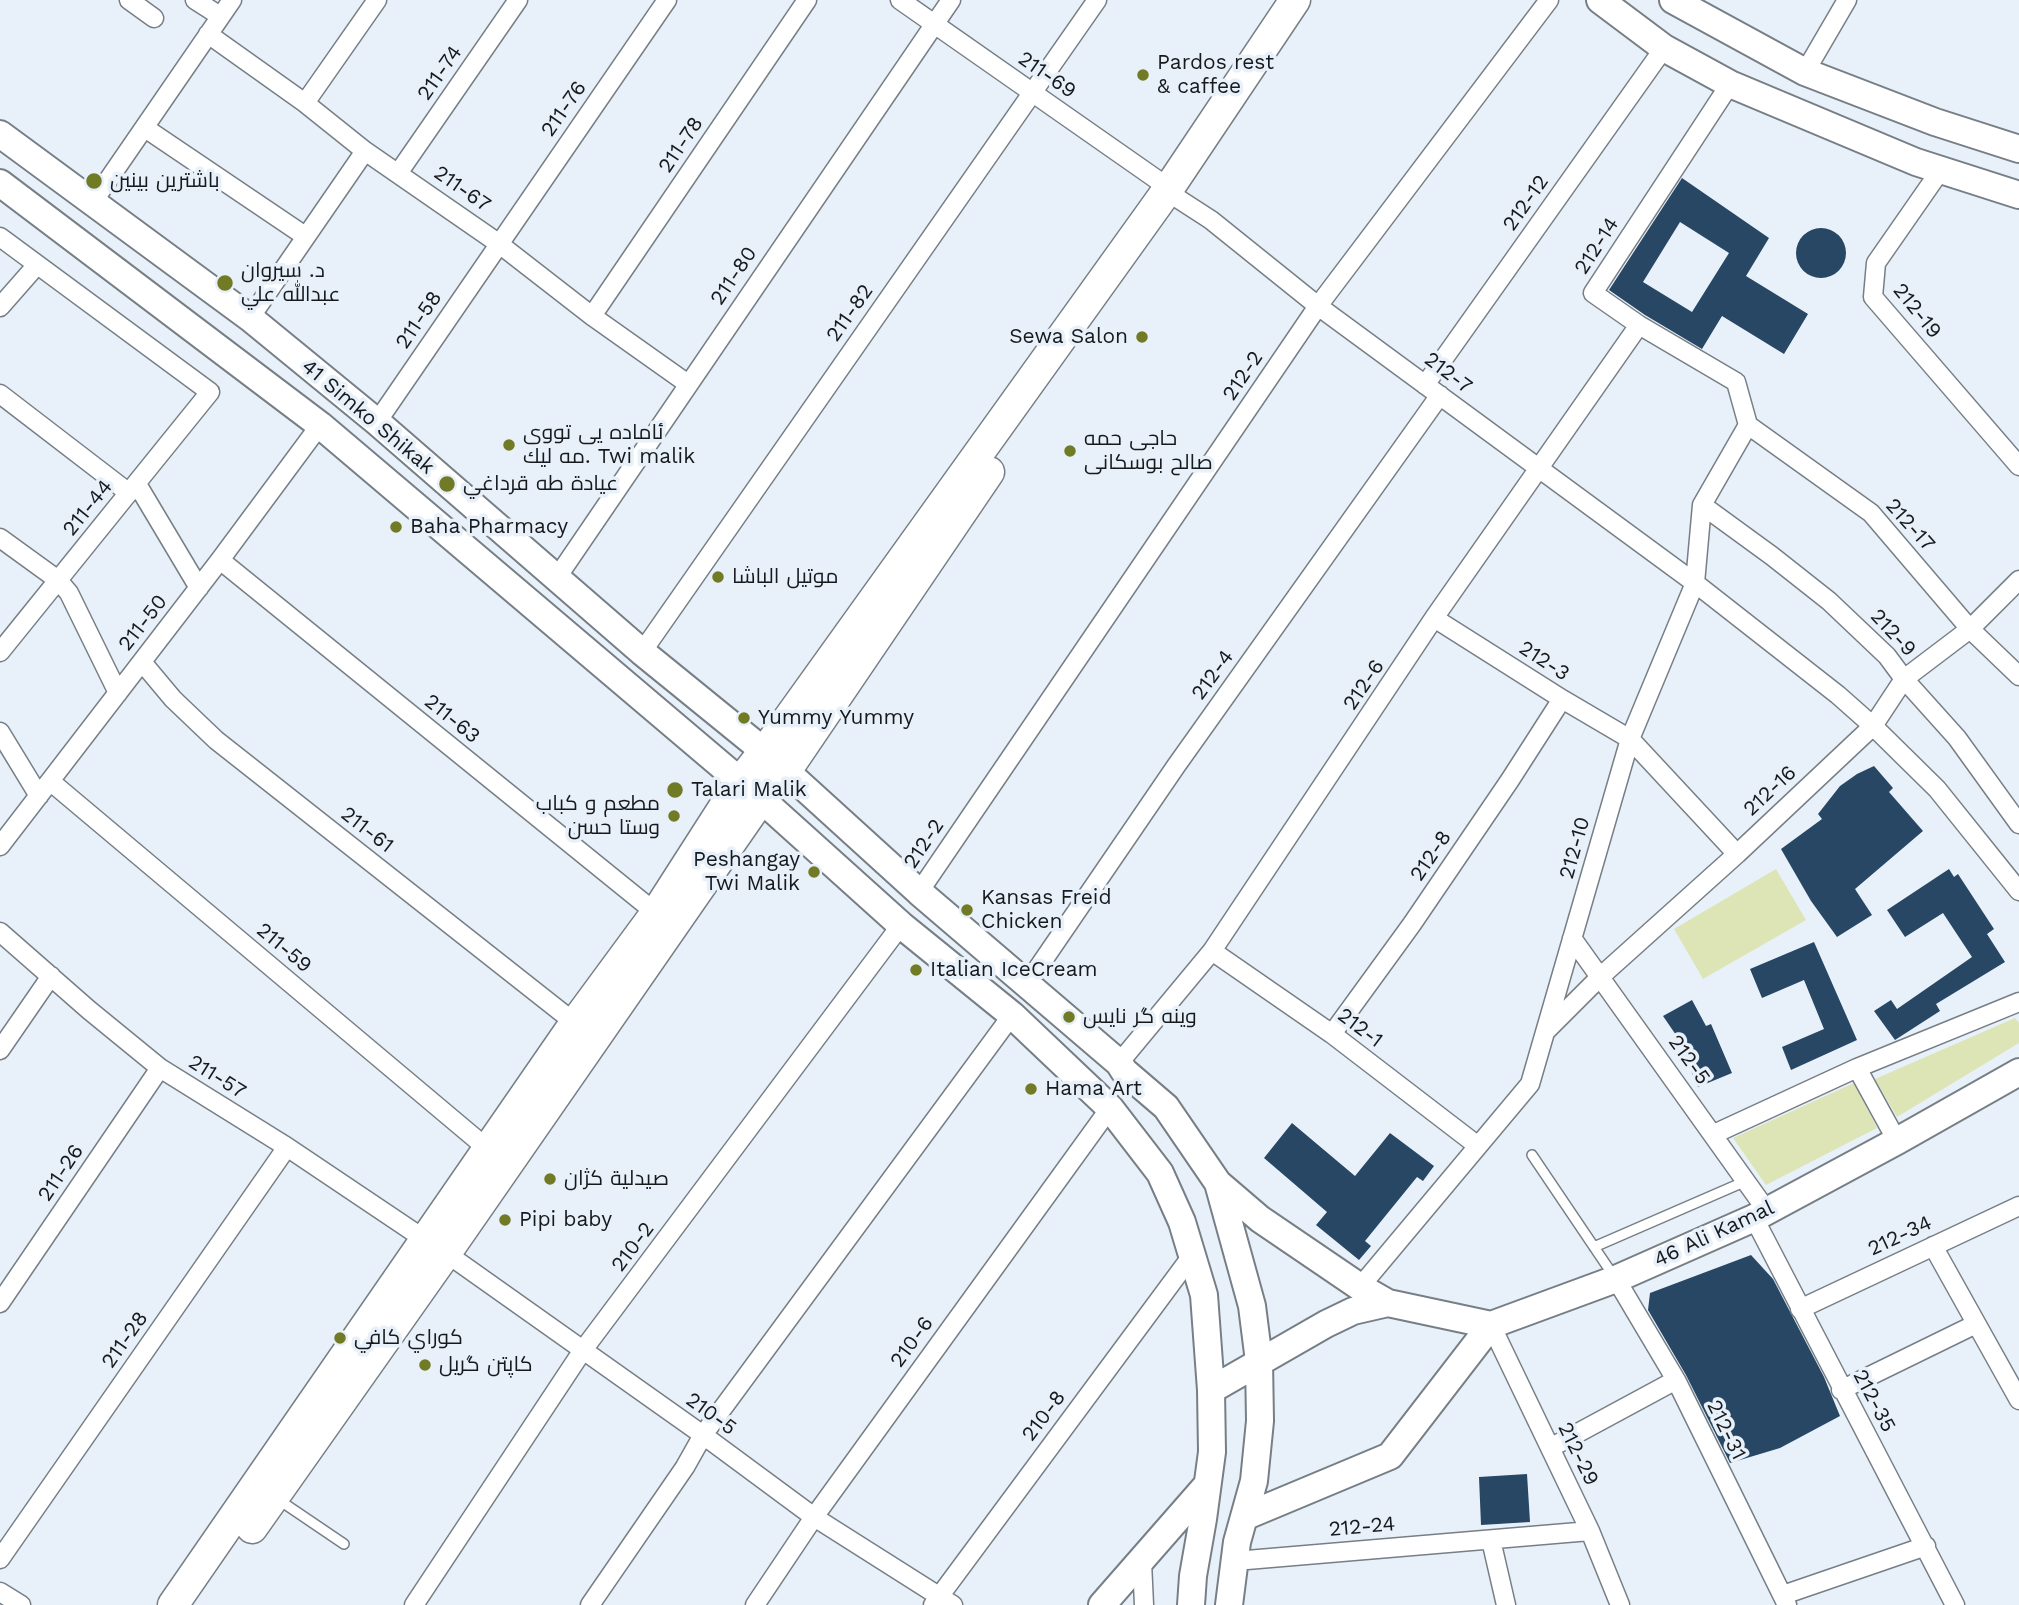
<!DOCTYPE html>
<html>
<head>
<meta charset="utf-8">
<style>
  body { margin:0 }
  canvas { display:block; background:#e8f1fa }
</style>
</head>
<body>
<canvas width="2019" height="1605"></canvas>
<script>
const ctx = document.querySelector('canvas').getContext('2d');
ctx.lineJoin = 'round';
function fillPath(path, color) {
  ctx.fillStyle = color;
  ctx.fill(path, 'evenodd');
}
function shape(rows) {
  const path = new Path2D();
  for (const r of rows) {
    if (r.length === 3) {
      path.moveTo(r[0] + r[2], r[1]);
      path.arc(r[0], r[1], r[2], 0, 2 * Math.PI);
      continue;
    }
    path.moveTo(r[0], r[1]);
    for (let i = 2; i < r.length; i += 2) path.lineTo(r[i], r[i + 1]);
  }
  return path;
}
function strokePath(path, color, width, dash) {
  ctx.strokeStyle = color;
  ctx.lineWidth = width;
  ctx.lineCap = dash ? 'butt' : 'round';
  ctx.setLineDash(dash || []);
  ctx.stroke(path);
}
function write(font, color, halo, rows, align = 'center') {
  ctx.font = font + ' "Work Sans",Cairo,sans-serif';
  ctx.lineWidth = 7;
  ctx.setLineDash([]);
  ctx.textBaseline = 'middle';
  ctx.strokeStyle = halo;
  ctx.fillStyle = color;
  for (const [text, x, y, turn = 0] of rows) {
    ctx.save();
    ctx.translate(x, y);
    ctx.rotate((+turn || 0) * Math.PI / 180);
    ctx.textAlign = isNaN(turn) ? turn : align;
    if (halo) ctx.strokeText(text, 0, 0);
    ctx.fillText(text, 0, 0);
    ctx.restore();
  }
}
fillPath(shape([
  [1776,869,1806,920,1703,979,1674,929],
  [2015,1018,2019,1023,2019,1043,1897,1117,1875,1079],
  [1854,1083,1877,1128,1766,1185,1733,1138]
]), '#dde5b7');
fillPath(shape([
  [1682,178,1769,238,1746,276,1808,314,1784,354,1722,316,1702,349,1645,315,1609,290],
  [1680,222,1729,253,1692,312,1643,282],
  [1821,253,25],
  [1874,766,1893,788,1889,792,1923,831,1855,889,1872,915,1837,937,1811,901,1781,849,1822,819,1818,814,1840,786,1857,774],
  [1949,869,1954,877,1958,874,1994,929,1987,934,2005,962,1936,1004,1940,1011,1895,1040,1874,1011,1891,1000,1897,1009,1972,957,1943,913,1905,937,1887,910],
  [1814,942,1857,1040,1791,1070,1782,1047,1824,1029,1804,980,1762,998,1750,969],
  [1692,1000,1706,1026,1711,1024,1732,1073,1698,1087,1676,1035,1663,1016],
  [1292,1123,1355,1176,1390,1133,1434,1166,1423,1181,1417,1177,1365,1241,1371,1246,1359,1260,1316,1225,1327,1212,1264,1158],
  [1751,1255,1773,1279,1824,1377,1840,1416,1780,1448,1730,1463,1686,1375,1648,1310,1650,1293],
  [1527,1474,1530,1522,1481,1525,1479,1477]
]), '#274764');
const lane = shape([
  [1532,1155,1615,1278],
  [1594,1247,1746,1181],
  [279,1500,344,1544]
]);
const street = shape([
  [129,0,154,18],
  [195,0,220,16],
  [900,0,1169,188],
  [208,34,305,103,365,151,498,243,592,316,688,384],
  [1805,72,1847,0],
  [305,103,377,0],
  [145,128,305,236],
  [1940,171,1876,263,1873,297,2019,466],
  [399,172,518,0],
  [1177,198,1211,220,1318,306,1695,583,1838,695,1873,726,1937,789,2019,891],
  [93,202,232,0],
  [0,237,210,392,0,652],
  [0,307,36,266],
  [592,316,807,0],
  [250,318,365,151],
  [1425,385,1664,48],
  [0,394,129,493],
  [377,422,667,0],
  [1748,425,1871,513,1970,629,2019,676],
  [137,484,199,588],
  [1702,505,1772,556,1829,601,1887,656,1904,679,1957,738,2019,824],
  [0,538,58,580,69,593,118,693],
  [220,560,656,913],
  [556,579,951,0],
  [1434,618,1562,699,1630,739,1737,854],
  [642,652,1097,0],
  [142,662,173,699,216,740,575,1023],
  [0,732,39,796],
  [50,781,489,1150],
  [0,846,220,560,320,425],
  [919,892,1318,306,1549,0],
  [0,932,89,1010,160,1068,287,1147,427,1241],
  [1572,938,1767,1211],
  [1212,951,1332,1034,1478,1146],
  [1027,984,1176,766,1440,395],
  [1547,1030,1600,977,1737,854,1873,726,1904,679,1970,629,2019,580],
  [1332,1034,1412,924,1510,780,1562,699],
  [0,1050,51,976],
  [1119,1063,1212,951,1434,618,1639,325],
  [1857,1068,1897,1141],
  [1714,1134,1857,1068,2019,1002],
  [1754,1218,1955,1605],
  [1933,1246,2019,1400],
  [446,1253,703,1435,814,1517,953,1605],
  [1616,1279,1676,1380,1787,1605],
  [1360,1287,1530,1084,1630,739,1695,583,1702,505,1748,425,1736,382,1639,325,1593,293,1730,84],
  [0,1303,160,1068],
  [1800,1309,2019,1206],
  [1491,1325,1590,1531,1620,1605],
  [1841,1390,1976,1324],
  [1550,1448,1676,1380],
  [1491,1540,1506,1605],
  [0,1559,287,1147],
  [1235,1561,1590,1531],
  [1142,1562,1144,1605],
  [0,1592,21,1605],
  [1783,1595,1926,1546],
  [414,1605,583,1350,901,925],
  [590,1605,685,1467,703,1435,1012,1015],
  [755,1605,814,1517,1110,1108],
  [933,1605,1193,1254]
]);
const secondary = shape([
  [1600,0,1664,48,1730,84,1916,162,2019,195],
  [1673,0,1805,72,1935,122,2019,149],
  [0,134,250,318,377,422,642,652,765,752,919,892,1119,1063,1124,1071,1166,1107,1218,1183,1252,1306,1259,1361,1260,1421,1254,1481,1237,1542,1229,1605],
  [0,183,320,425,761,799,901,925,1012,1015,1110,1108,1160,1173,1182,1222,1204,1295,1211,1390,1212,1452,1203,1519,1193,1576,1191,1605],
  [1218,1183,1260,1219,1360,1287,1388,1303],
  [1211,1390,1326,1324,1353,1311,1388,1303,1491,1325,1616,1279,1754,1218,1897,1141,2019,1072],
  [1244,1517,1390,1456,1491,1325],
  [1102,1605,1207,1485]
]);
const primary = shape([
  [252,1528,446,1253,761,799,786,771,989,472],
  [173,1605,575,1023,656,913,740,782,773,740,1169,188,1295,0]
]);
strokePath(lane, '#777f86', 12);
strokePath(street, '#777f86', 21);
strokePath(secondary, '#777f86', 30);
strokePath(primary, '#777f86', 33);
strokePath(lane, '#fff', 9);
strokePath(street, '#fff', 18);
strokePath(secondary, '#fff', 26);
strokePath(primary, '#fff', 30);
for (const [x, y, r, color] of [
  [1143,75,7,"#717a25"],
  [94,181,9,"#717a25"],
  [225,283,9,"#717a25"],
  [1142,337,7,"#717a25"],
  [509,445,7,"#717a25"],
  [1070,451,7,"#717a25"],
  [447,484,9,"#717a25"],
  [396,527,7,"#717a25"],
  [718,577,7,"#717a25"],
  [744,718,7,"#717a25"],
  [675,790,9,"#717a25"],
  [674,816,7,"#717a25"],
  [814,872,7,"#717a25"],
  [967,910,7,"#717a25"],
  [916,970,7,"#717a25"],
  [1069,1017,7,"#717a25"],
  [1031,1089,7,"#717a25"],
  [550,1179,7,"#717a25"],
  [505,1220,7,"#717a25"],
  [340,1338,7,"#717a25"],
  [425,1365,7,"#717a25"]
]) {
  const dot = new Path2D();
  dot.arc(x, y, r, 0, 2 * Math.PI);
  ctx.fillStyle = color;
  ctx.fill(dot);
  strokePath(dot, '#e8f1fa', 2.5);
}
write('21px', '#171a1d', '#e8f1fa', [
  ["Pardos rest",1157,63],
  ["& caffee",1157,87],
  ["باشترين بينين",110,181],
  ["د. سيروان",241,271],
  ["عبدالله علي",241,295],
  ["Sewa Salon",1128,337,"right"],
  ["ئاماده يى تووى",523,433],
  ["مه ليك. Twi malik",523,457],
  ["حاجی حمه",1084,439],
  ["صالح بوسکانی",1084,463],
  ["عيادة طه قرداغي",463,484],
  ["Baha Pharmacy",410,527],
  ["موتيل الباشا",732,577],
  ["Yummy Yummy",758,718],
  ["Talari Malik",691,790],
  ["مطعم و کباب",660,804,"right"],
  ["وستا حسن",660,828,"right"],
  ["Peshangay",800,860,"right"],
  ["Twi Malik",800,884,"right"],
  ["Kansas Freid",981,898],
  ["Chicken",981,922],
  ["Italian IceCream",930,970],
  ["وینه گر نایس",1083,1017],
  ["Hama Art",1045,1089],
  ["صيدلية كژان",564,1179],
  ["Pipi baby",519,1220],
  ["كوراي كافي",354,1338],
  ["کاپتن گریل",439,1365]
], 'left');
write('21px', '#171a1d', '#e8f1fa', [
  ["211-74",440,73,-55],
  ["211-69",1047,75,35],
  ["211-76",564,109,-55],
  ["211-78",681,145,-56],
  ["211-67",462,189,35],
  ["212-12",1526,203,-55],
  ["212-14",1597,246,-57],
  ["211-80",734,276,-56],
  ["212-19",1917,311,51],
  ["211-82",850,313,-55],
  ["211-58",419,320,-56],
  ["212-7",1448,373,37],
  ["212-2",1243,376,-56],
  ["41 Simko Shikak",368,417,40],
  ["211-44",88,508,-51],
  ["212-17",1910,525,48],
  ["211-50",143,623,-52],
  ["212-9",1893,633,47],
  ["212-3",1544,661,33],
  ["212-4",1213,675,-54],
  ["212-6",1364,685,-56],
  ["211-63",452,719,39],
  ["212-16",1770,791,-43],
  ["211-61",367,830,38],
  ["212-2",924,844,-56],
  ["212-10",1575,848,-74],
  ["212-8",1431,856,-56],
  ["211-59",284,948,40],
  ["212-1",1360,1028,37],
  ["212-5",1689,1060,54],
  ["211-57",217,1077,32],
  ["211-26",61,1173,-56],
  ["46 Ali Kamal",1714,1234,-25],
  ["212-34",1900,1236,-25],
  ["210-2",633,1247,-53],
  ["211-28",125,1340,-55],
  ["210-6",912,1342,-54],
  ["212-35",1874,1401,62],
  ["210-5",711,1414,36],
  ["210-8",1044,1416,-53],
  ["212-31",1726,1430,64],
  ["212-29",1578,1454,64],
  ["212-24",1362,1527,-5]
]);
</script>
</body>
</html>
